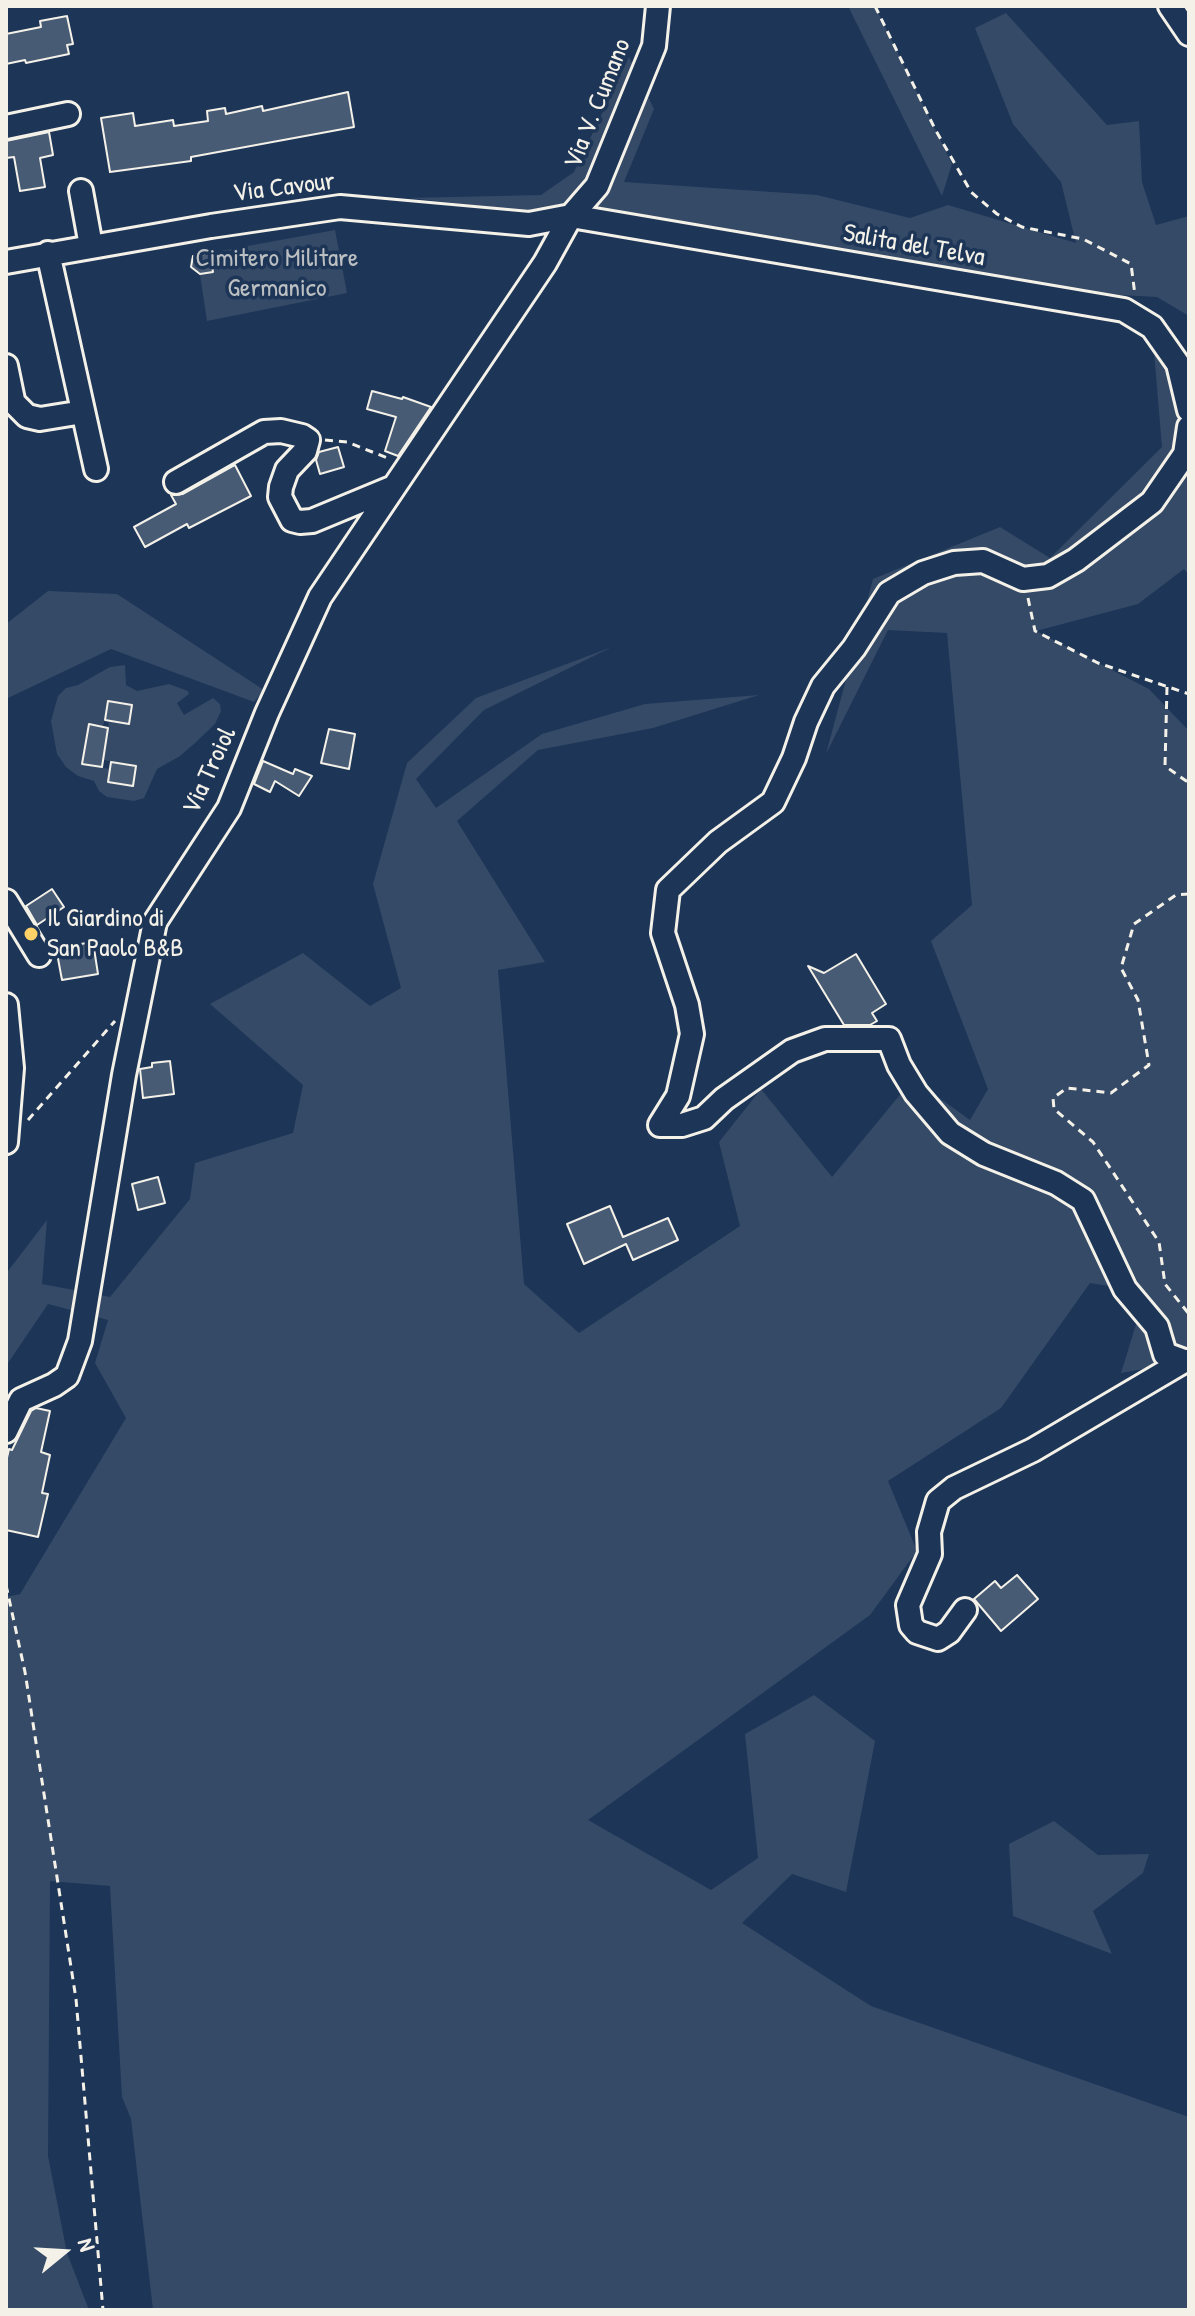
<!DOCTYPE html>
<html>
<head>
<meta charset="utf-8">
<style>
  body { margin:0 }
  #map { position:relative; width:1195px; height:2316px; overflow:hidden; background:#1d3557; font-family:"Patrick Hand",sans-serif }
  canvas { display:block }
  .frame { position:absolute; inset:0; border:8px solid #f4f1e8; pointer-events:none }
  .north { position:absolute; left:24px; top:2212px; width:80px; height:80px; -webkit-text-stroke:6px #1d3557; paint-order:stroke; rotate:72deg; font-size:22px; font-weight:700; line-height:32px; text-align:center; color:#f4f1e8 }
  .north::after { content:''; display:block; margin:auto; width:28px; height:36px; background:#f4f1e8; clip-path:polygon(50% 0,100% 100%,50% 72%,0 100%) }
</style>
</head>
<body>
<div id="map">
<canvas width="1195" height="2316"></canvas>
<div class="frame"></div>
<div class="north">N</div>
</div>
<script>
const ctx = document.querySelector('canvas').getContext('2d');
ctx.lineJoin = 'round';
function fillPath(path, color) {
  ctx.fillStyle = color;
  ctx.fill(path, 'evenodd');
}
function shape(rows) {
  const path = new Path2D();
  for (const r of rows) {
    path.moveTo(r[0], r[1]);
    for (let i = 2; i < r.length; i += 2) path.lineTo(r[i], r[i + 1]);
  }
  return path;
}
function strokePath(path, color, width, dash) {
  ctx.strokeStyle = color;
  ctx.lineWidth = width;
  ctx.lineCap = dash ? 'butt' : 'round';
  ctx.setLineDash(dash || []);
  ctx.stroke(path);
}
function write(font, color, halo, rows, align = 'center') {
  ctx.font = font + ' "Patrick Hand",sans-serif';
  ctx.lineWidth = 7;
  ctx.setLineDash([]);
  ctx.textBaseline = 'middle';
  ctx.strokeStyle = halo;
  ctx.fillStyle = color;
  for (const [text, x, y, turn = 0] of rows) {
    ctx.save();
    ctx.translate(x, y);
    ctx.rotate((+turn || 0) * Math.PI / 180);
    ctx.textAlign = isNaN(turn) ? turn : align;
    if (halo) ctx.strokeText(text, 0, 0);
    ctx.fillText(text, 0, 0);
    ctx.restore();
  }
}
fillPath(shape([
  [848,6,875,6,952,164,942,196],
  [1006,13,1107,125,1139,121,1142,182,1156,225,1189,216,1189,316,1157,297,1083,293,786,239,409,198,541,195,574,172,629,57,654,109,624,182,817,195,910,218,948,205,1076,243,1061,182,1013,124,975,28],
  [335,230,347,293,207,321,200,275,192,267,190,260,193,256],
  [1153,340,1189,357,1189,575,1184,569,1138,604,1036,631,1149,689,1189,731,1189,1361,1121,1373,1146,1292,1090,1283,1001,1408,888,1481,917,1551,870,1615,588,1820,711,1890,758,1858,745,1734,814,1695,875,1741,846,1892,792,1874,742,1923,871,2006,1189,2117,1189,2310,153,2310,131,2119,122,2097,110,1886,50,1881,48,2156,67,2253,89,2310,6,2310,6,1597,20,1594,126,1418,95,1363,108,1320,48,1304,6,1366,8,1271,47,1220,42,1284,110,1297,190,1199,195,1163,293,1133,303,1085,210,1004,303,953,370,1006,401,988,373,884,407,763,476,698,612,647,484,710,416,779,436,808,542,734,645,704,759,695,653,728,538,750,457,821,545,962,498,970,524,1284,579,1333,740,1226,719,1142,761,1089,832,1177,913,1079,970,1120,988,1089,931,941,972,905,947,633,888,630,826,754,873,579,1000,527,1050,558,1162,447],
  [48,591,117,594,264,690,254,702,111,649,6,699,6,624],
  [125,665,126,685,137,691,169,684,188,691,189,694,177,703,184,715,213,698,220,704,221,711,215,724,194,744,180,756,157,769,144,798,134,801,107,797,99,791,94,781,78,776,66,767,57,754,51,721,58,696,66,688,78,685,110,667],
  [108,702,131,705,109,720,103,760,136,766,133,785,110,769,82,764,89,725,103,727],
  [1054,1821,1098,1855,1149,1854,1143,1873,1093,1911,1112,1954,1013,1916,1009,1844]
]), '#354a67');
const building = shape([
  [67,16,73,44,67,45,69,54,26,63,25,60,6,64,6,34,41,27,40,21,67,16],
  [348,92,354,127,191,157,191,161,110,172,101,118,133,113,135,126,173,120,174,126,208,121,207,111,225,108,226,114,262,106,263,111,348,92],
  [49,132,53,155,40,158,45,187,20,191,14,157,6,158,6,141,49,132],
  [210,253,213,272,200,274,191,267,193,256,210,253],
  [372,391,402,399,403,397,431,407,398,456,385,451,396,417,367,409,372,391],
  [338,447,344,467,320,474,316,460,319,452,338,447],
  [235,465,251,496,189,528,187,524,145,547,134,527,176,504,171,495,183,494,235,465],
  [108,701,132,705,129,724,105,720,108,701],
  [89,724,108,728,102,767,82,764,89,724],
  [329,729,355,734,349,769,321,763,329,729],
  [263,761,293,774,295,769,312,776,299,796,275,781,270,792,254,784,263,761],
  [111,762,136,766,133,786,108,782,111,762],
  [52,889,64,907,37,925,26,906,52,889],
  [93,942,98,974,62,980,56,948,93,942],
  [856,954,886,1004,872,1013,877,1021,870,1025,844,1025,808,966,824,973,856,954],
  [170,1061,174,1094,143,1098,140,1069,152,1067,152,1063,170,1061],
  [158,1177,165,1203,138,1210,132,1184,158,1177],
  [610,1206,623,1237,668,1218,678,1240,633,1260,626,1244,584,1264,567,1224,610,1206],
  [36,1408,50,1411,41,1452,50,1455,42,1493,48,1494,38,1537,6,1530,6,1462,9,1449,12,1450,31,1411,36,1408],
  [1017,1575,1038,1599,1001,1631,974,1599,995,1581,1001,1588,1017,1575]
]);
fillPath(building, '#485b74');
strokePath(building, '#f4f1e8', 2);
const minor = shape([
  [1170,6,1189,34],
  [6,127,68,114],
  [81,191,91,246],
  [48,253,96,469],
  [6,262,211,226,340,207,529,224,571,216,1124,310,1152,327,1178,364,1189,410],
  [6,366,13,400],
  [6,395,27,416,40,419,83,412],
  [176,482,264,432,281,431,302,436,308,440,305,451,287,470,281,487,280,497,292,520,300,522,312,521,394,487],
  [6,901,39,955],
  [6,1005,12,1068,6,1142],
  [1184,1361,1165,1354,1157,1327,1125,1289,1083,1200,1056,1183,984,1154,950,1133,916,1093,899,1065,889,1039,825,1039,792,1051,724,1099,704,1118,682,1125,660,1125,678,1096,692,1034,687,1005,663,933,668,890,718,842,773,802,794,758,806,722,823,686,854,648,889,593,923,573,954,563,983,561,1023,579,1048,576,1076,560,1152,502,1185,454,1189,427],
  [6,1431,21,1400,54,1385,67,1376,80,1341,124,1075,155,922,229,808,267,713,320,597,545,263,571,216,597,186,654,46,658,6],
  [965,1610,949,1632,938,1639,917,1632,911,1625,908,1605,930,1554,929,1532,938,1501,954,1488,1033,1450,1184,1361,1189,1361]
]);
strokePath(minor, '#f4f1e8', 28);
strokePath(shape([
  [875,6,935,129,971,192,997,214,1022,227,1083,239,1131,264,1135,295],
  [325,440,347,442,390,459],
  [1028,598,1035,631,1098,663,1189,694],
  [1167,687,1165,766,1189,783],
  [1189,894,1176,895,1134,924,1121,968,1138,1000,1149,1065,1111,1093,1067,1088,1053,1098,1054,1109,1093,1142,1159,1242,1165,1284,1189,1314],
  [28,1120,115,1021],
  [6,1585,25,1672,76,1999,103,2310]
]), '#f4f1e8', 3, [8, 6]);
strokePath(minor, '#1d3557', 22);
for (const [x, y, r, color] of [
  [31,934,8,"#ffd166"]
]) {
  const dot = new Path2D();
  dot.arc(x, y, r, 0, 2 * Math.PI);
  ctx.fillStyle = color;
  ctx.fill(dot);
  strokePath(dot, '#1d3557', 3);
}
write('26px', '#f4f1e8', '#1d3557', [
  ["Via V. Cumano",598,104,-68],
  ["Via Cavour",284,188,-7],
  ["Salita del Telva",914,246,10],
  ["Via Troiol",210,771,-65]
]);
write('26px', '#bbbfc1', '#1d3557', [
  ["Cimitero Militare",277,259],
  ["Germanico",277,289]
]);
write('26px', '#f4f1e8', '#1d3557', [
  ["Il Giardino di",47,919],
  ["San Paolo B&B",47,949]
], 'left');
</script>
</body>
</html>
